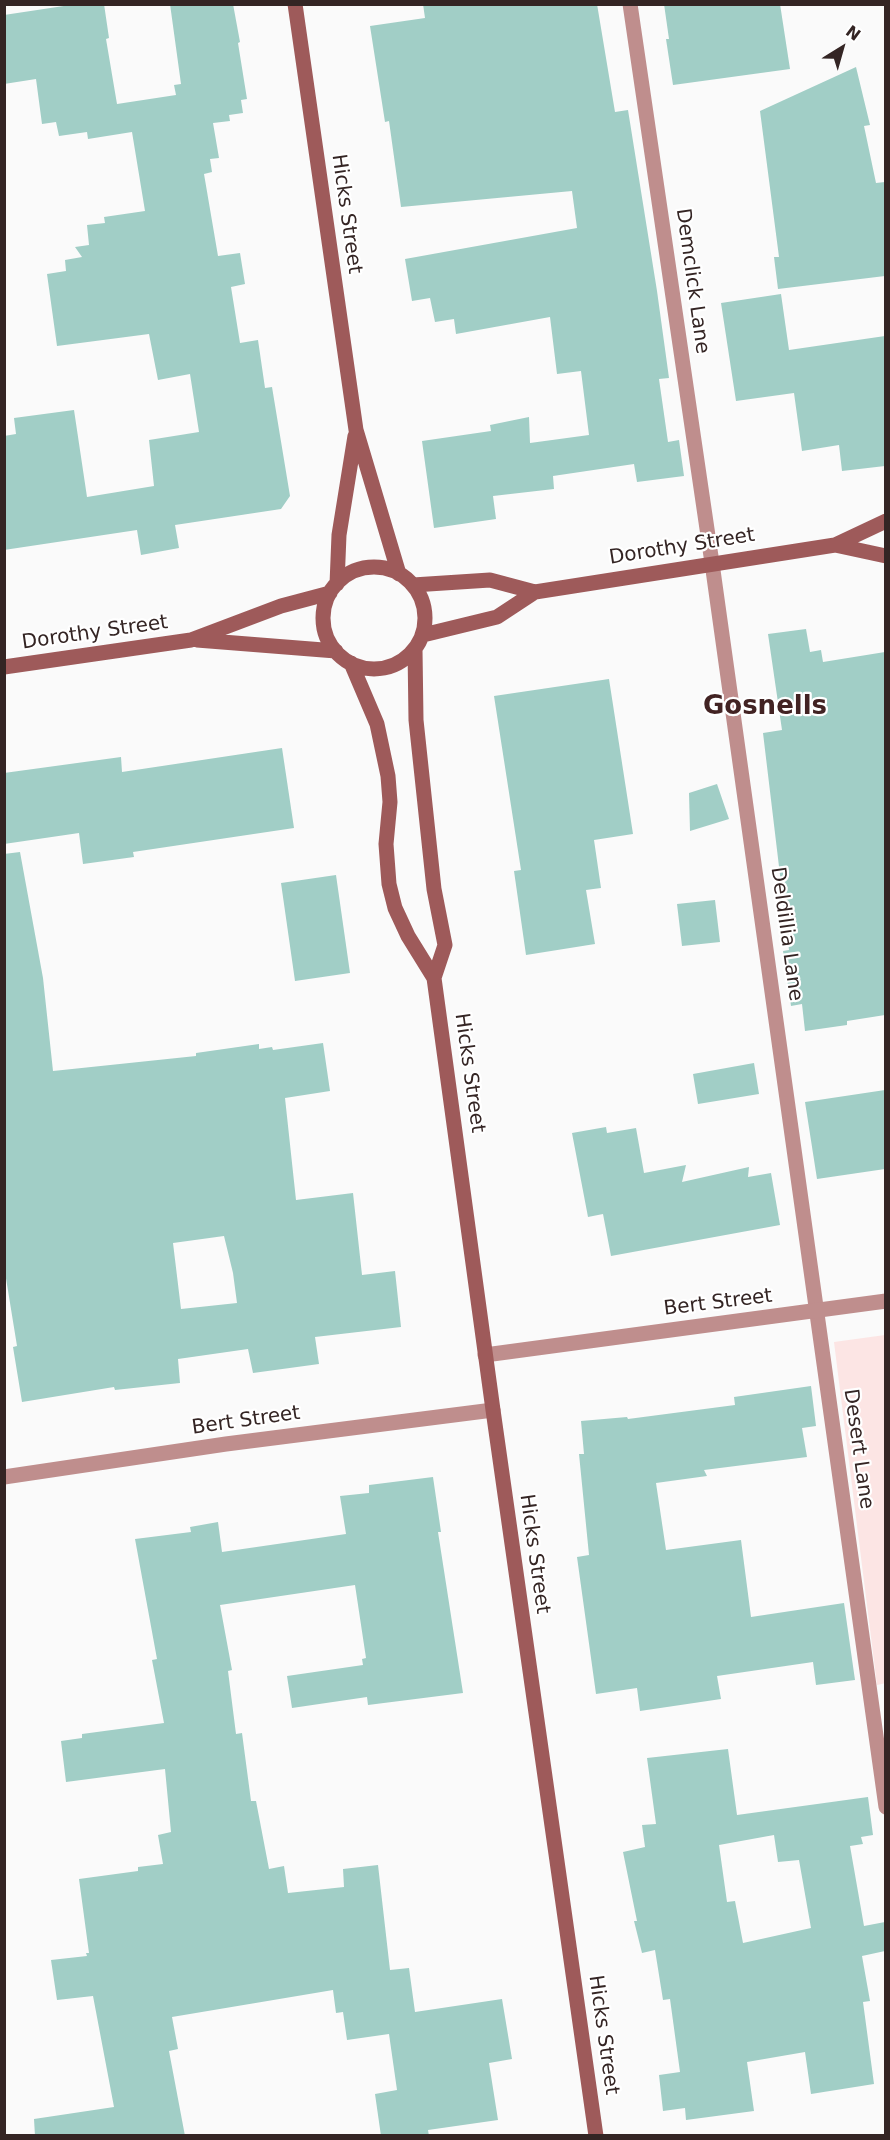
<!DOCTYPE html>
<html>
<head>
<meta charset="utf-8">
<style>
  body { margin:0 }
  #map { position:relative; width:890px; height:2140px; overflow:hidden; background:#fafafa; font-family:"DejaVu Sans",sans-serif }
  canvas { display:block }
  .frame { position:absolute; inset:0; border:6px solid #342524; pointer-events:none }
  .north { position:absolute; left:812px; top:18px; width:60px; height:60px; -webkit-text-stroke:4px #fff; paint-order:stroke; rotate:37deg; font-size:16px; font-weight:700; line-height:24px; text-align:center; color:#342524 }
  .north::after { content:''; display:block; margin:auto; width:21px; height:27px; background:#342524; clip-path:polygon(50% 0,100% 100%,50% 72%,0 100%) }
</style>
</head>
<body>
<div id="map">
<canvas width="890" height="2140"></canvas>
<div class="frame"></div>
<div class="north">N</div>
</div>
<script>
const ctx = document.querySelector('canvas').getContext('2d');
ctx.lineJoin = 'round';
function fillPath(path, color) {
  ctx.fillStyle = color;
  ctx.fill(path, 'evenodd');
}
function shape(rows) {
  const path = new Path2D();
  for (const r of rows) {
    if (r.length === 3) {
      path.moveTo(r[0] + r[2], r[1]);
      path.arc(r[0], r[1], r[2], 0, 2 * Math.PI);
      continue;
    }
    path.moveTo(r[0], r[1]);
    for (let i = 2; i < r.length; i += 2) path.lineTo(r[i], r[i + 1]);
  }
  return path;
}
function strokePath(path, color, width, dash) {
  ctx.strokeStyle = color;
  ctx.lineWidth = width;
  ctx.lineCap = dash ? 'butt' : 'round';
  ctx.setLineDash(dash || []);
  ctx.stroke(path);
}
function write(font, color, halo, rows, align = 'center') {
  ctx.font = font + ' "DejaVu Sans",sans-serif';
  ctx.lineWidth = 4.5;
  ctx.setLineDash([]);
  ctx.textBaseline = 'middle';
  ctx.strokeStyle = halo;
  ctx.fillStyle = color;
  for (const [text, x, y, turn = 0] of rows) {
    ctx.save();
    ctx.translate(x, y);
    ctx.rotate((+turn || 0) * Math.PI / 180);
    ctx.textAlign = isNaN(turn) ? turn : align;
    if (halo) ctx.strokeText(text, 0, 0);
    ctx.fillText(text, 0, 0);
    ctx.restore();
  }
}
fillPath(shape([
  [885,1335,886,1683,877,1685,834,1342]
]), '#fce5e4');
fillPath(shape([
  [77,4,104,4,109,38,106,39,117,104,176,95,174,85,181,84,170,4,233,4,240,42,238,43,247,99,241,100,243,113,229,115,230,121,213,123,219,158,210,159,212,172,204,174,218,256,240,253,245,284,231,287,240,343,258,340,265,388,272,387,290,496,281,509,175,525,179,548,141,555,137,530,4,550,4,436,16,434,14,418,74,410,87,497,154,486,149,440,199,432,190,374,158,380,149,334,57,346,47,274,66,271,65,260,82,257,75,247,89,245,87,225,105,223,104,217,145,211,132,132,88,139,87,132,59,136,56,122,42,124,36,79,4,84,4,15],
  [423,4,597,4,615,112,628,110,657,291,669,378,659,379,668,442,679,440,684,476,637,482,634,464,553,476,554,489,493,496,496,519,434,528,422,441,491,431,490,425,529,417,530,443,589,435,581,371,557,374,550,317,456,334,454,319,435,322,430,298,412,301,405,259,577,228,572,191,401,207,389,121,385,122,370,26,425,18],
  [664,4,780,4,790,69,673,85,666,39,669,39],
  [856,67,870,125,864,126,876,183,885,182,885,276,778,289,774,257,779,257,760,111],
  [781,294,789,350,885,336,885,466,842,471,839,445,802,451,794,393,736,401,721,303],
  [806,629,810,652,821,650,823,662,885,652,885,1015,847,1021,847,1025,805,1031,802,1004,791,1006,783,951,789,950,763,733,782,730,768,634],
  [609,679,633,834,594,840,601,888,586,890,595,944,526,955,514,871,521,870,494,696],
  [282,748,294,828,133,852,134,857,83,864,79,833,4,844,4,773,121,757,122,772],
  [717,784,729,819,690,831,689,793],
  [20,852,43,978,53,1071,196,1056,196,1053,259,1044,259,1049,272,1047,273,1050,323,1043,330,1091,285,1098,296,1200,353,1193,362,1275,395,1271,401,1327,315,1337,319,1364,253,1373,248,1349,178,1359,180,1383,115,1390,114,1387,22,1402,13,1347,17,1346,4,1266,4,854],
  [224,1236,233,1273,237,1303,181,1309,173,1243],
  [336,875,350,973,295,981,281,883],
  [715,900,720,942,682,946,677,904],
  [754,1063,759,1094,698,1104,693,1074],
  [885,1090,885,1169,817,1179,805,1102],
  [606,1127,607,1133,636,1128,644,1173,686,1165,682,1182,749,1167,748,1177,771,1173,780,1225,611,1256,603,1214,588,1217,572,1133],
  [811,1386,816,1426,802,1428,807,1457,704,1470,707,1476,656,1483,666,1550,741,1540,751,1617,844,1603,855,1680,816,1685,813,1662,717,1676,721,1699,640,1711,637,1688,596,1694,577,1557,589,1555,579,1454,584,1454,581,1421,627,1417,628,1419,735,1405,734,1397],
  [433,1477,441,1532,438,1532,463,1693,368,1705,367,1697,292,1708,287,1676,363,1665,362,1659,366,1658,355,1585,220,1605,232,1670,228,1671,236,1734,242,1733,251,1801,256,1801,269,1869,284,1866,288,1893,344,1887,343,1869,378,1865,390,1970,409,1968,415,2012,502,1999,512,2059,489,2063,498,2120,428,2130,429,2136,381,2136,375,2094,397,2090,389,2034,347,2040,343,2012,336,2013,333,1990,172,2017,178,2049,169,2051,185,2136,35,2136,34,2119,114,2107,93,1996,57,2000,51,1960,87,1956,86,1953,89,1953,79,1879,138,1871,138,1867,163,1864,158,1835,171,1832,165,1769,66,1782,61,1741,82,1738,82,1734,164,1723,152,1660,157,1659,135,1539,191,1532,190,1527,218,1522,222,1552,346,1534,340,1496,369,1493,369,1485],
  [728,1749,737,1815,868,1797,873,1835,861,1837,863,1844,850,1846,864,1926,885,1922,885,1951,862,1956,870,2001,863,2002,874,2084,811,2094,805,2052,747,2062,754,2111,686,2120,685,2108,663,2111,659,2075,680,2072,670,1999,663,2000,655,1950,642,1953,634,1921,637,1921,623,1852,645,1847,642,1825,656,1824,647,1758],
  [774,1835,778,1862,799,1860,811,1928,743,1943,735,1901,727,1902,719,1845]
]), '#a1cec6');
strokePath(shape([
  [630,4,712,563,886,1807]
]), '#bf8e8d', 15);
strokePath(shape([
  [485,1355,886,1301],
  [4,1477,226,1444,493,1410]
]), '#bf8e8d', 15);
strokePath(shape([
  [295,4,356,430,399,574],
  [835,545,886,556],
  [374,618,51],
  [337,584,339,535,355,436],
  [413,585,490,580,535,592,835,545,886,521],
  [423,635,497,617,535,592],
  [197,640,336,651],
  [415,649,416,720,434,889,445,945,434,978],
  [351,663,377,724,388,776,390,802,386,844,389,884,395,908,408,936,434,978,493,1410,596,2136],
  [4,667,191,640,281,606,330,593]
]), '#9e5a5a', 15);
write('20px', '#342524', '#fff', [
  ["Hicks Street",346,214,82],
  ["Demclick Lane",692,281,82],
  ["Dorothy Street",682,547,-9],
  ["Dorothy Street",95,633,-8],
  ["Deldillia Lane",786,934,82],
  ["Hicks Street",469,1073,82],
  ["Bert Street",718,1303,-7],
  ["Bert Street",246,1421,-8],
  ["Desert Lane",858,1449,82],
  ["Hicks Street",534,1554,82],
  ["Hicks Street",603,2035,82]
]);
write('bold 26px', '#422323', '#fff', [
  ["Gosnells",765,707]
]);
</script>
</body>
</html>
